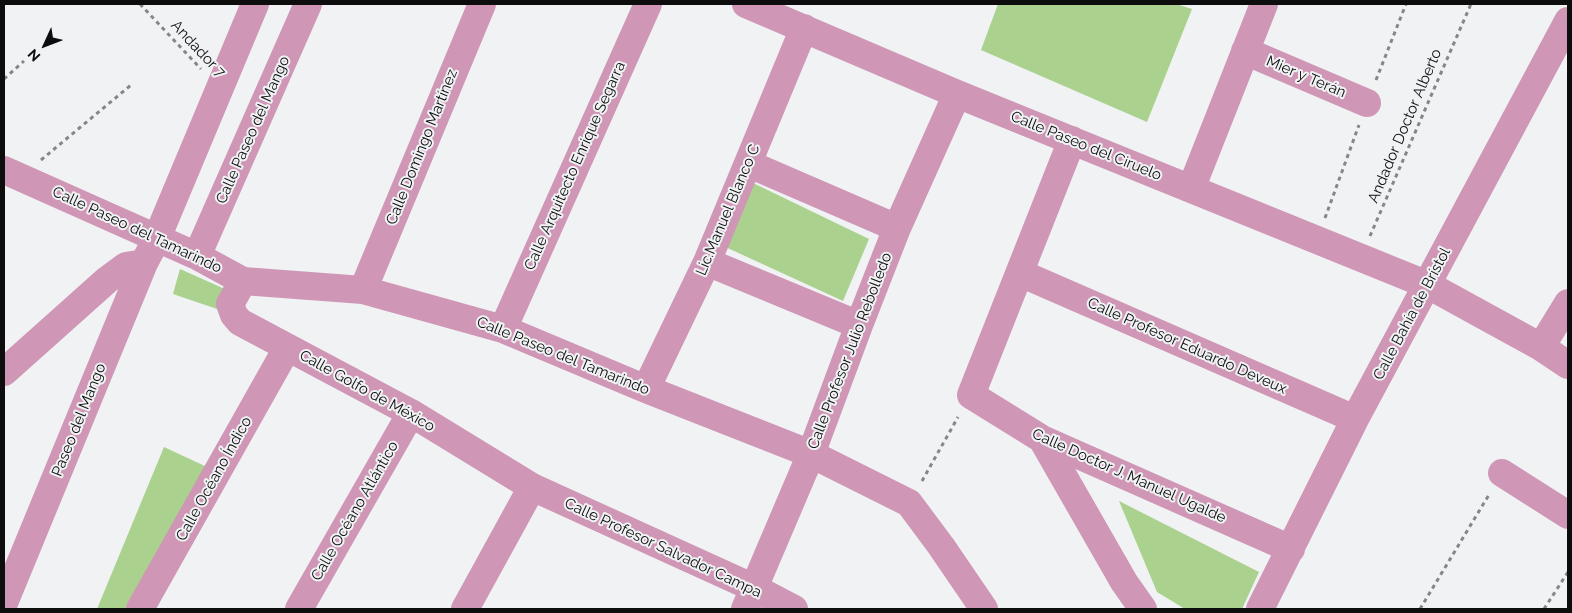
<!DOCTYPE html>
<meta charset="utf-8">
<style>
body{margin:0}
#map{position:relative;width:1572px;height:613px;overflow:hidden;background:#f0f2f4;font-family:Raleway,sans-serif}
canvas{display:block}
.frame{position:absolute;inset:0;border:5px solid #0d0d0e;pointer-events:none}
.north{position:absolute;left:20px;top:20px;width:50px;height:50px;-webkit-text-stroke:4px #f0f2f4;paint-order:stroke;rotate:227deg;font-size:14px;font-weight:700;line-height:20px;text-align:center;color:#0d0d0e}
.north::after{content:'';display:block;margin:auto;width:18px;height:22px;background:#0d0d0e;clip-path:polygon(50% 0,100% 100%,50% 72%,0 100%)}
</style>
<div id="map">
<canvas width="1572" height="613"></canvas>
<div class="frame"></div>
<div class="north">N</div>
</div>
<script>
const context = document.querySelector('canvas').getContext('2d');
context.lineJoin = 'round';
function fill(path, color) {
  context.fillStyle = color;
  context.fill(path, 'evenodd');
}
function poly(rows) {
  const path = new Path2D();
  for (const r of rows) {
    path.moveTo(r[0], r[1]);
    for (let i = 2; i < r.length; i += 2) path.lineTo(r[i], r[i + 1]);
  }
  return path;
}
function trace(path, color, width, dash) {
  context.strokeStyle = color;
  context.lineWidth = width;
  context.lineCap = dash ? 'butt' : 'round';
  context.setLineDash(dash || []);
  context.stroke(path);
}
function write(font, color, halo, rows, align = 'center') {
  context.font = font + ' Raleway,sans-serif';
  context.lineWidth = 4;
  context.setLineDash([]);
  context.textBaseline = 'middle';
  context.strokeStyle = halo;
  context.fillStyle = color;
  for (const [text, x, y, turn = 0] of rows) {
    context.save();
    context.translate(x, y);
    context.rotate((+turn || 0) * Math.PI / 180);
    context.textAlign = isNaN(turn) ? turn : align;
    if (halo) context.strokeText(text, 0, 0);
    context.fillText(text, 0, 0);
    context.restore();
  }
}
fill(poly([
 [998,4,1176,4,1192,9,1147,122,981,50],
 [753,183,869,239,843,301,721,245],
 [180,269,227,290,220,310,173,294],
 [164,447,224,475,149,609,97,609],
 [1119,501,1259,572,1242,609,1185,609,1157,592]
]), '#aad18d');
trace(poly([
 [140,4,201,69],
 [4,79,24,61],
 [1376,80,1406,4],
 [41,160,131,85],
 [1325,218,1359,125],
 [1370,236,1471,4],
 [922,481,958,417],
 [1420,609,1490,493],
 [1544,609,1568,572]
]), '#858687', 3, [4, 4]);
trace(poly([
 [746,4,957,94,1428,285,1541,347,1568,365],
 [1245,51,1367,103],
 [1072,140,971,395,1042,439,1291,549],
 [749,164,897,228],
 [4,170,197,256,243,281,363,290,503,329,646,389,811,454,909,503,941,546,984,609],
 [1191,189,1264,4],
 [197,256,308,4],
 [707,262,859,325],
 [1020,273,1355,419],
 [243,281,230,304,234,315,240,322,411,413,532,487,754,588,794,609],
 [363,290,482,4],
 [503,329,648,4],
 [1541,347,1568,303],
 [4,372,107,280,126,266,144,263],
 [646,389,707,262,804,28],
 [1042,439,1124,582,1143,609],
 [1502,473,1568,515],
 [4,603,144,263,157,238,255,4],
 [140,609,287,348],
 [299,609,411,413],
 [465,609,532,487],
 [745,609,811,454,859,325,897,228,957,94],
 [1260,609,1355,419,1568,21]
]), '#cf96b6', 28);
write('15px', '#0d0d0e', '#f0f2f4', [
 ["Andador 7",198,49,47],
 ["Mier y Terán",1306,77,23],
 ["Andador Doctor Alberto",1405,126,-67],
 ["Calle Paseo del Mango",253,130,-66],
 ["Calle Paseo del Ciruelo",1086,146,22],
 ["Calle Domingo Martínez",422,147,-68],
 ["Calle Arquitecto Enrique Segarra",575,166,-66],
 ["Lic.Manuel Blanco C",728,210,-67],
 ["Calle Paseo del Tamarindo",137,230,25],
 ["Calle Bahía de Brístol",1412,314,-62],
 ["Calle Profesor Eduardo Deveux",1187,346,24],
 ["Calle Profesor Julio Rebolledo",850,351,-69],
 ["Calle Paseo del Tamarindo",563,356,22],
 ["Calle Golfo de México",367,391,29],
 ["Paseo del Mango",79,420,-68],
 ["Calle Doctor J. Manuel Ugalde",1129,476,24],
 ["Calle Océano Índico",214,479,-61],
 ["Calle Océano Atlántico",355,511,-60],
 ["Calle Profesor Salvador Campa",663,548,25]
]);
</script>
